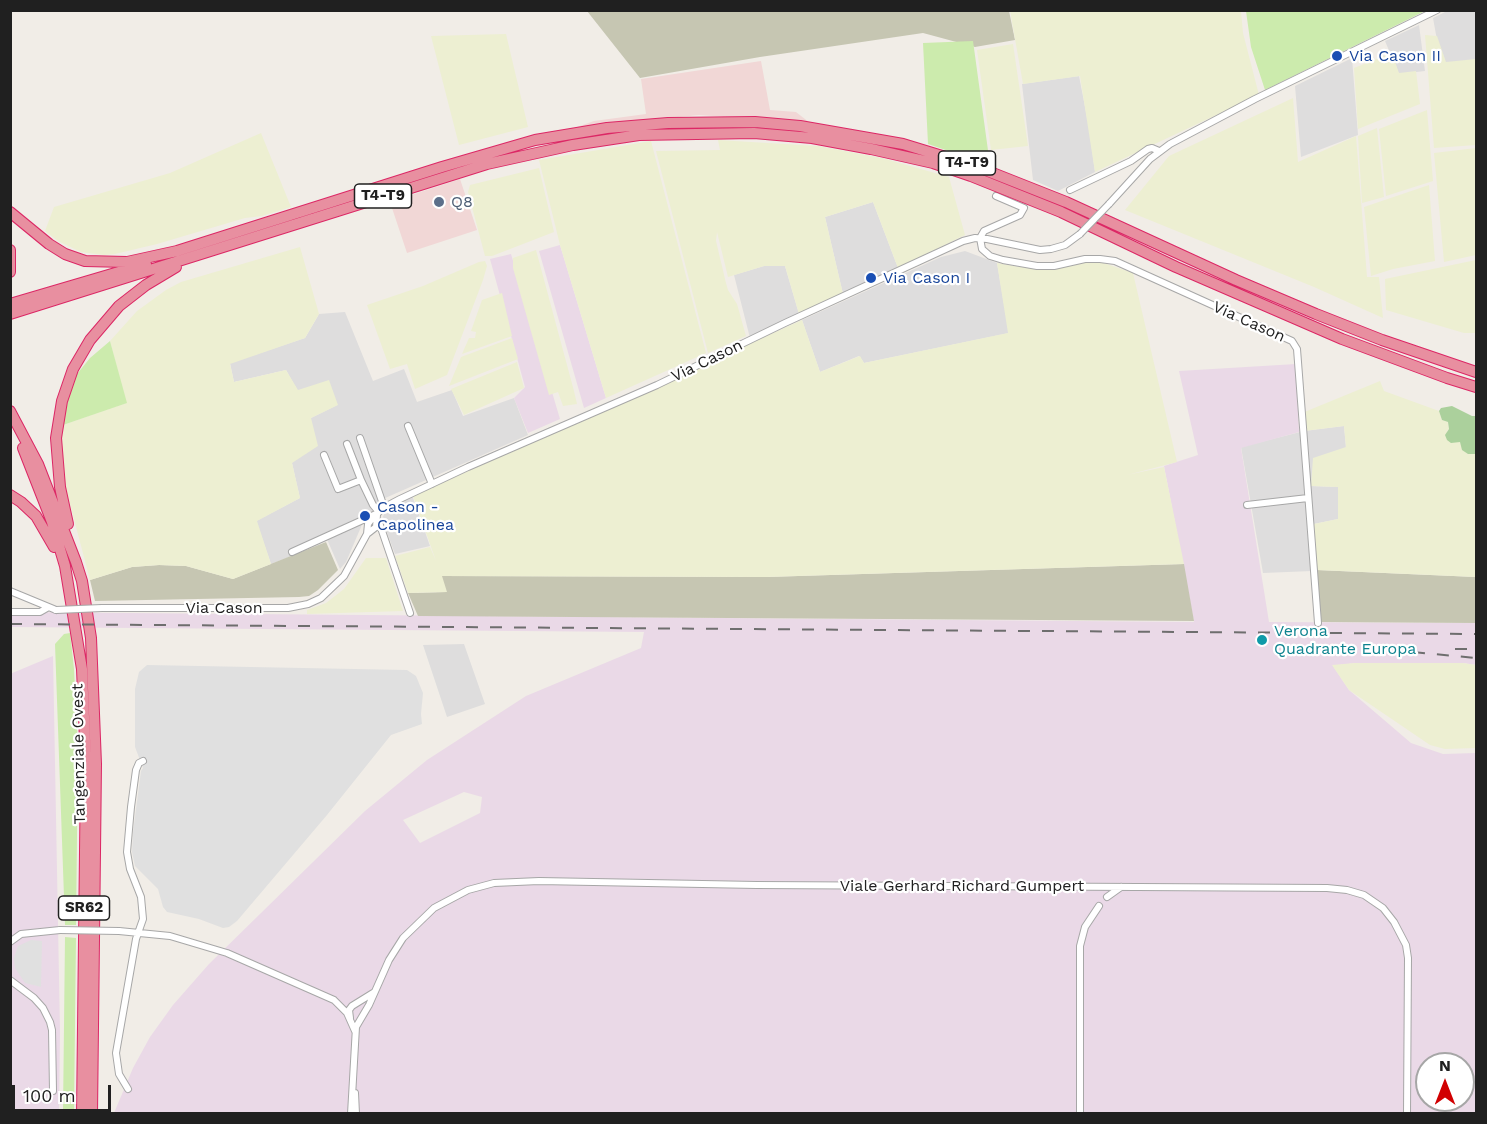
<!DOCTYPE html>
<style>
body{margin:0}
#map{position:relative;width:1487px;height:1124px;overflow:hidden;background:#f1ede7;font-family:"Work Sans",sans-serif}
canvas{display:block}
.frame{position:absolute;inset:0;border:12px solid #202020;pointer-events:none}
.north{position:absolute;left:1415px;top:1052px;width:60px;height:60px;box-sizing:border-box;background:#fff;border:2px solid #a6a6a6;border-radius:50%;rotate:0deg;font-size:16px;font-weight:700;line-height:24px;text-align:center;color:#202020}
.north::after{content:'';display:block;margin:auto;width:21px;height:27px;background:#d10001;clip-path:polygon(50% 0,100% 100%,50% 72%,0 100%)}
.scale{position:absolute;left:12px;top:1085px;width:99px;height:27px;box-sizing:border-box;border:3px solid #202020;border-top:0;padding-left:8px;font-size:18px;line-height:21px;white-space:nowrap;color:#202020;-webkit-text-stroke:4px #fff;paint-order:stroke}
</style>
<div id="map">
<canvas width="1487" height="1124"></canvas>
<div class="frame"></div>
<div class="north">N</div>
<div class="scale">100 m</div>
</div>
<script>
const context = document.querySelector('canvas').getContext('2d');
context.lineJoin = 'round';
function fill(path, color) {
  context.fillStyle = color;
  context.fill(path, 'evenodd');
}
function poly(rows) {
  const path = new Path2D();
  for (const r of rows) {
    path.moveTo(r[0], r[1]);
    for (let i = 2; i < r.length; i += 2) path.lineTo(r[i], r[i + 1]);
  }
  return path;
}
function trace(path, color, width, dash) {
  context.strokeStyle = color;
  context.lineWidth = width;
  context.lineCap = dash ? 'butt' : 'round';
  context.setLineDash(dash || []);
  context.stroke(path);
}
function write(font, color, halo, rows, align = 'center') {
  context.font = font + ' "Work Sans",sans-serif';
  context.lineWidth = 4.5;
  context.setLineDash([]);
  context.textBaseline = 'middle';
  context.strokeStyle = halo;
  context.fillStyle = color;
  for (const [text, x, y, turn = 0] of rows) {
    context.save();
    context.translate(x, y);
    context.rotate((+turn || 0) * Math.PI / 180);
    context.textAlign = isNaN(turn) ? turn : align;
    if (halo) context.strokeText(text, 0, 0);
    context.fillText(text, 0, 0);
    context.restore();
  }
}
fill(poly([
 [1447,11,1476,11,1476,60,1442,68,1433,18],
 [1419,25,1425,71,1399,74,1385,41],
 [1352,58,1358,135,1301,157,1295,86],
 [1079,76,1089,127,1095,172,1058,191,1033,180,1022,84],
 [873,202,898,268,843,294,825,217],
 [965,251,997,263,1009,333,864,363,859,356,820,372,802,320,941,257],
 [764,266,785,266,799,314,750,338,734,275],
 [345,312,373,381,404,369,417,402,452,390,463,416,514,398,528,435,383,499,364,520,346,562,340,569,326,537,290,552,292,556,271,564,256,521,300,498,292,463,311,418,337,405,297,390,286,370,234,382,230,363,305,338,319,314],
 [1344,426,1346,448,1311,486,1338,487,1338,519,1309,525,1312,571,1263,573,1241,447,1304,431],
 [412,495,430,546,395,554,382,519,386,510],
 [464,644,485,704,447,717,423,645]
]), '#dedddd');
fill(poly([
 [761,61,770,110,796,112,810,123,699,115,577,127,594,121,646,114,641,79],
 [460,179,477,230,407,253,390,202]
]), '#f1d7d6');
fill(poly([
 [560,245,606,398,584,408,539,251],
 [511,254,560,419,528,433,514,398,525,387,490,259],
 [1296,364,1299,432,1241,448,1269,622,1476,623,1476,665,1463,663,1355,663,1333,666,1349,690,1411,743,1443,754,1476,753,1476,1113,114,1113,133,1068,150,1037,173,1005,209,964,365,811,427,760,526,696,641,648,644,632,11,627,10,612,1194,622,1164,466,1198,455,1179,371],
 [464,792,482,797,480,813,420,843,403,820],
 [1427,1064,1463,1064,1463,1100,1427,1100],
 [53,656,60,1031,59,1113,11,1113,10,674]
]), '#ead9e7');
fill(poly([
 [587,11,1009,11,1015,40,975,47,923,33,760,57,640,78],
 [326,542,338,570,318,590,309,596,299,597,95,601,90,580,132,567,159,565,186,566,233,579],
 [1184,564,1194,621,418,616,408,593,446,592,441,576,766,577],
 [1317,570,1476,577,1476,623,1321,622]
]), '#c6c6b2');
fill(poly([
 [1010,11,1241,11,1243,33,1259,95,1095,172,1080,76,1023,84],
 [506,34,528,127,459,145,431,36],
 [1425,35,1437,36,1446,62,1476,59,1476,145,1434,148],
 [1013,44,1028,146,991,150,977,50],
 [1392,53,1399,73,1416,71,1420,104,1358,129,1354,68],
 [1293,98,1298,162,1356,136,1367,277,1379,277,1383,318,1314,287,1125,210,1169,156],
 [1427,110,1433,181,1386,196,1379,129],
 [1377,128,1384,197,1362,203,1358,136],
 [261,133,291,207,262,216,245,218,157,244,115,254,104,255,81,252,58,241,45,231,54,207,170,173],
 [718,140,818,146,882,158,949,177,965,235,898,268,873,202,825,217,843,294,799,314,785,266,764,266,728,277,717,232,716,241,726,283,728,290,737,304,746,336,708,353,656,151,720,150],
 [651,141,706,353,606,398,560,245,539,160],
 [1476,148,1476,255,1444,262,1434,153],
 [539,168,554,232,492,256,485,256,468,192,470,185],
 [1429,185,1435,261,1393,269,1371,276,1364,207],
 [300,247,319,314,305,338,230,364,234,382,286,370,298,390,329,380,338,405,311,418,318,446,292,463,300,498,257,521,271,564,233,579,186,566,159,565,132,567,90,580,64,481,61,450,63,425,126,403,110,341,137,311,166,290,181,282],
 [536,250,574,391,577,404,563,406,558,392,549,395,513,268,513,258],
 [1087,260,1098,261,1133,273,1177,462,1127,475,1164,467,1184,564,766,577,442,576,447,592,408,593,395,556,430,547,436,561,413,496,802,320,820,372,860,356,864,363,1008,333,997,263,1019,267,1059,268],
 [1476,260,1476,333,1464,333,1386,310,1385,279],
 [485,261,487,266,483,280,447,375,415,389,407,364,390,369,367,305,423,286,479,262],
 [502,293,512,336,462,354,469,338,475,338,476,332,471,331,482,300],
 [512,338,518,359,449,386,461,357],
 [517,362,524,388,464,415,451,389],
 [1380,381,1384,391,1439,411,1442,420,1448,422,1449,429,1447,432,1455,442,1460,442,1468,454,1476,454,1476,577,1317,570,1314,524,1338,519,1338,487,1311,486,1313,458,1346,447,1344,426,1304,431,1302,413],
 [366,558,386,558,403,611,307,614,307,610,326,603,344,589],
 [1355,663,1463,663,1476,665,1476,748,1445,749,1430,745,1349,690,1332,665]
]), '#edefd2');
fill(poly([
 [1246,11,1246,10,1425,11,1265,90,1251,47],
 [973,41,990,165,928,144,923,43],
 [110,341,127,403,63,425,70,391,77,374,90,358],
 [70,633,74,669,78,746,76,925,65,925,55,644,64,634],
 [65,937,76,938,74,1113,63,1113]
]), '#ccebad');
fill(poly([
 [1452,406,1472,416,1476,416,1476,454,1468,454,1462,450,1460,442,1451,443,1447,440,1445,435,1449,429,1448,422,1442,420,1439,411,1441,408]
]), '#abd09c');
fill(poly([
 [147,665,407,670,416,676,423,693,421,714,422,724,391,735,327,815,237,921,229,927,223,928,199,919,167,912,163,907,158,889,135,866,132,852,133,832,141,771,143,768,135,747,135,689,139,672],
 [31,940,42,941,41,987,25,983,15,968,14,958,18,946]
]), '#e0e0e0');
const street = poly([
 [1070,190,1131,161,1148,149,1152,148,1159,151],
 [996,196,1024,208,1020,215,984,231,980,238,982,249,990,256,1003,260,1037,266,1054,266,1085,259,1100,259,1115,261,1292,341,1297,349,1318,623],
 [1109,204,1150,159,1170,144,1255,99,1437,10],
 [408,426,432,484],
 [360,438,384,507],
 [347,444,361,480],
 [324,455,338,489,361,480,373,505,379,512],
 [1247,505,1308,498],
 [377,522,380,525,410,613],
 [367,534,368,524,371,520,383,508,400,499,468,467,657,385,785,323,963,241,975,238,987,239,1040,250,1051,249,1065,245,1080,234],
 [292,552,376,514],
 [10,591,56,610],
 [102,608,288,608,308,604,321,598,344,576,367,534,376,527,377,515],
 [10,612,40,612,47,608],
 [1107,897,1121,887],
 [119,931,170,936,227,953,334,1000,347,1013,355,1031],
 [10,942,21,934,60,930],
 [10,980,34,998,43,1008,50,1022,52,1030,53,1091],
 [350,1018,349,1010,352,1006,373,993],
 [128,1089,119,1074,116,1053,136,939,143,919,141,897,130,869,127,852,131,807,136,770,139,763,143,761],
 [355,1093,356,1114],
 [351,1114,356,1027,369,1005,389,960,403,938,434,908,468,890,494,883,539,881,757,885,1327,888,1347,890,1364,895,1383,908,1394,922,1406,945,1408,958,1407,1114],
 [1080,1114,1080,946,1085,927,1099,906]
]);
const highway = poly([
 [10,212,49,244,65,254,85,261,127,262,177,251,442,167,535,140,607,128,668,123,755,122,800,126,903,144,975,166,1066,202,1236,280,1316,314,1382,340,1476,372],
 [10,250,10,272],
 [10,304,146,264],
 [10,314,487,164,573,145,639,135,754,133,812,138,871,149,933,163,971,176,1061,212,1176,267,1342,339,1447,378,1476,387],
 [10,411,38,464,76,562,82,581,91,638,96,764,92,1114],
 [23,448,52,522,65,566,82,669,86,764,82,1114],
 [10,495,21,502,36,516,54,547],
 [68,524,60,487,56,438,62,401,73,369,90,340,119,306,146,285,176,267]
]);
trace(street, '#a7a7a7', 8);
trace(highway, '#dc2765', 12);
trace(street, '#fff', 6);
trace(highway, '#e88fa0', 10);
trace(poly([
 [10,624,1476,634],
 [1455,649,1476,649],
 [1413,652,1476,658]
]), '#6e6e6e', 2, [12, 12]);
const streetBridge = poly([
 [1080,234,1109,204],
 [56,610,102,608],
 [60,930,119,931]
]);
trace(streetBridge, '#a7a7a7', 8, []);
trace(streetBridge, '#fff', 6);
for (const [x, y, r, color] of [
 [1337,56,6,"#1a4fb4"],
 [439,202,6,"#5c6f8a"],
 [871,278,6,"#1a4fb4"],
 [365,516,6,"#1a4fb4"],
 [1262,640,6,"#0f9aa8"]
]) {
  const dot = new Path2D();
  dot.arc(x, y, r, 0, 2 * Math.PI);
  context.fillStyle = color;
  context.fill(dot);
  trace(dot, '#fff', 2);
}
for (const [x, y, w] of [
 [967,163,57],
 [383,196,57],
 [84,908,51]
]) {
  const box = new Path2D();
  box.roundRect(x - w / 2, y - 12, w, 24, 4.5);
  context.fillStyle = '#fff';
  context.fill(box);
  trace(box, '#202020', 1.5);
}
write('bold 15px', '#202020', null, [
 ["T4-T9",967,163],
 ["T4-T9",383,196],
 ["SR62",84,908]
]);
write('16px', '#164399', '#fff', [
 ["Via Cason II",1349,56],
 ["Via Cason I",883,278],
 ["Cason -",377,507],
 ["Capolinea",377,525]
], 'left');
write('16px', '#4e5e75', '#fff', [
 ["Q8",451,202]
], 'left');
write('16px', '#202020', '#fff', [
 ["Via Cason",1249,322,24],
 ["Via Cason",707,361,-26],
 ["Via Cason",224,608],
 ["Tangenziale Ovest",79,754,-91],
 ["Viale Gerhard Richard Gumpert",962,886]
]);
write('16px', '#0d838f', '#fff', [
 ["Verona",1274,631],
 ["Quadrante Europa",1274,649]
], 'left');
</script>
